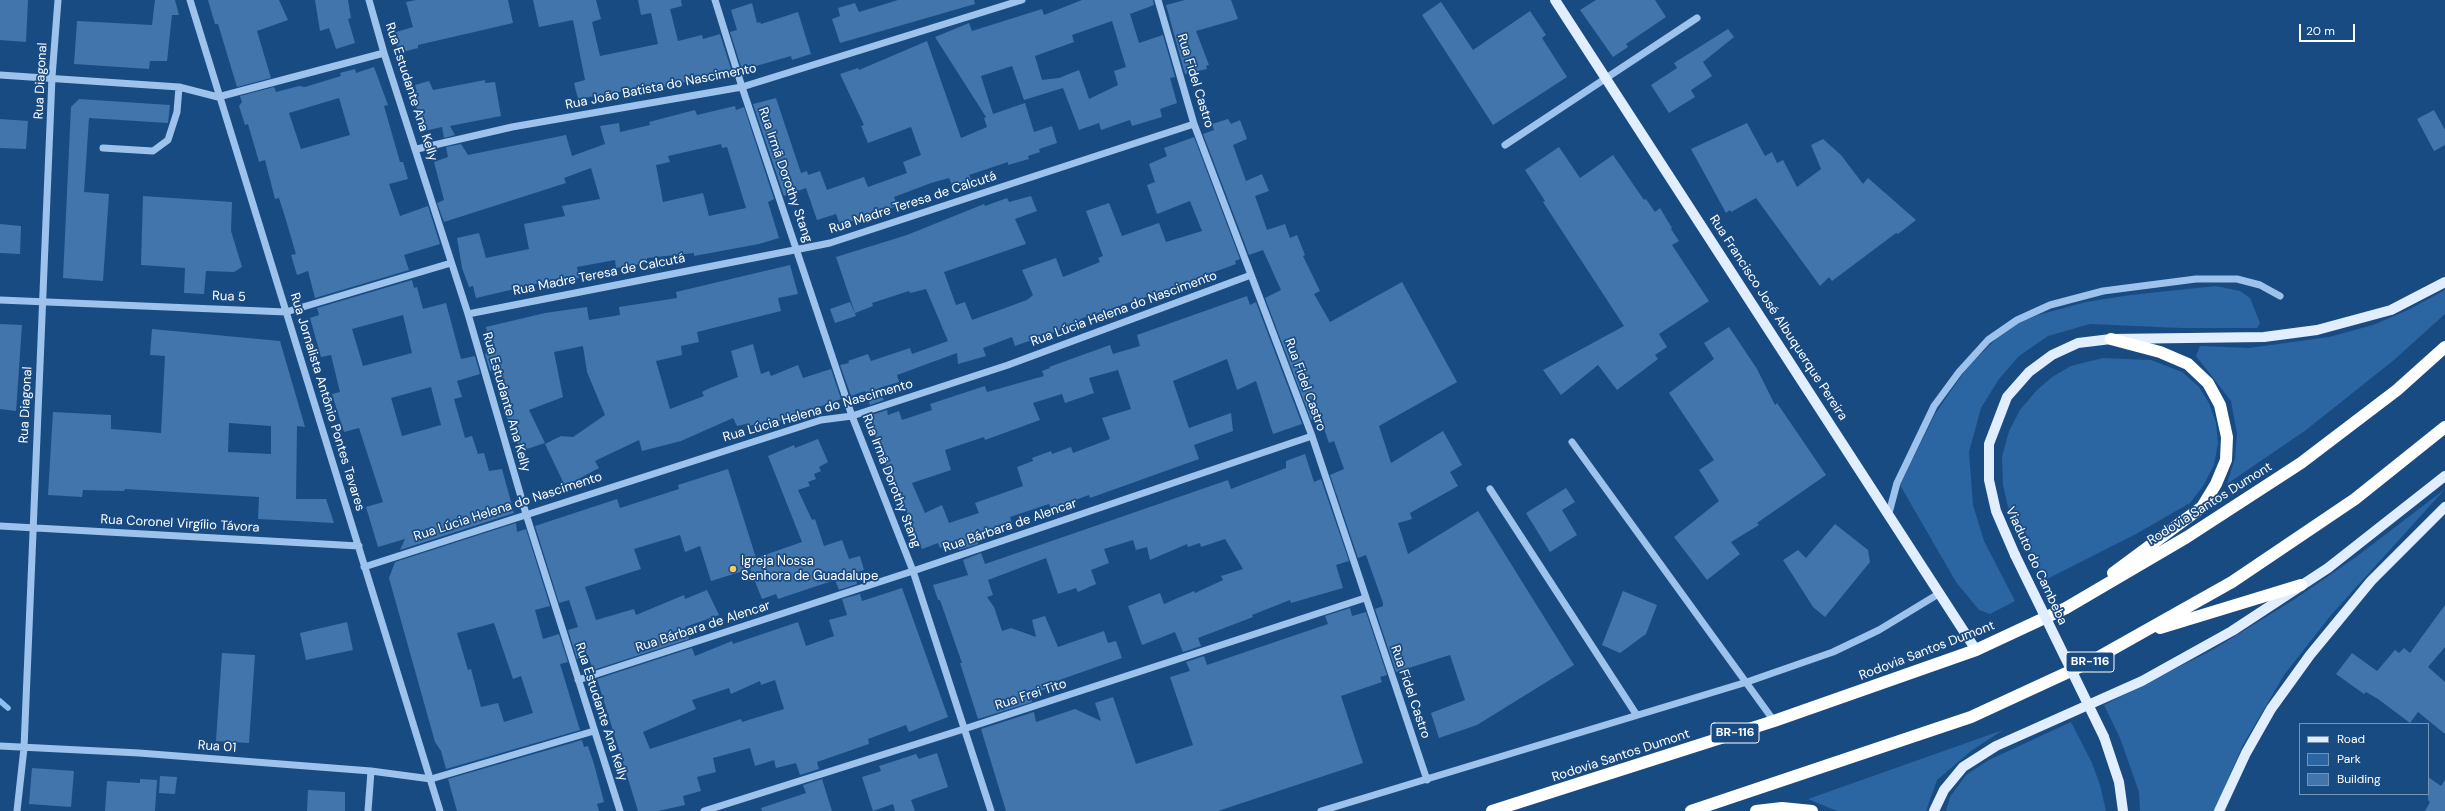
<!DOCTYPE html>
<meta charset="utf-8">
<style>
body{margin:0}
#map{position:relative;width:2445px;height:811px;overflow:hidden;background:#194b83;font-family:"DM Sans",sans-serif}
canvas{display:block}
.legend{position:absolute;left:2299px;top:723px;width:130px;height:72px;box-sizing:border-box;background:#194b83;border:1px solid #7593b5;margin:0;padding:5px 7px;list-style:none;font-size:12px;color:#fff}
.legend li{display:flex;align-items:center;gap:8px;height:20px}
.legend b{width:20px;border:1px solid #7593b5}
.scale{position:absolute;left:2299px;top:24px;width:56px;height:18px;box-sizing:border-box;border:2px solid #fff;border-top:0;padding-left:5px;font-size:12px;line-height:14px;white-space:nowrap;color:#fff;-webkit-text-stroke:3px #194b83;paint-order:stroke}
</style>
<div id="map">
<canvas width="2445" height="811"></canvas>
<ul class="legend">
<li><b style="height:5px;background:#e1eeff"></b>Road</li>
<li><b style="height:11px;background:#2b65a2"></b>Park</li>
<li><b style="height:11px;background:#4175ac"></b>Building</li>
</ul>
<div class="scale">20 m</div>
</div>
<script>
const context = document.querySelector('canvas').getContext('2d');
context.lineJoin = 'round';
function fill(path, color) {
  context.fillStyle = color;
  context.fill(path, 'evenodd');
}
function poly(rows) {
  const path = new Path2D();
  for (const r of rows) {
    path.moveTo(r[0], r[1]);
    for (let i = 2; i < r.length; i += 2) path.lineTo(r[i], r[i + 1]);
  }
  return path;
}
function trace(path, color, width, dash) {
  context.strokeStyle = color;
  context.lineWidth = width;
  context.lineCap = dash ? 'butt' : 'round';
  context.setLineDash(dash || []);
  context.stroke(path);
}
function write(font, color, halo, rows, align = 'center') {
  context.font = font + ' "DM Sans",sans-serif';
  context.lineWidth = 3.5;
  context.setLineDash([]);
  context.textBaseline = 'middle';
  context.strokeStyle = halo;
  context.fillStyle = color;
  for (const [text, x, y, turn = 0] of rows) {
    context.save();
    context.translate(x, y);
    context.rotate((+turn || 0) * Math.PI / 180);
    context.textAlign = isNaN(turn) ? turn : align;
    if (halo) context.strokeText(text, 0, 0);
    context.fillText(text, 0, 0);
    context.restore();
  }
}
fill(poly([
 [2216,286,2240,291,2250,298,2260,323,2257,328,2181,328,2090,324,2048,336,2019,356,1999,379,1981,408,1969,452,1973,505,1984,541,2015,601,1990,614,1979,610,1956,582,1900,485,1935,414,1966,369,1996,339,2021,321,2038,315,2086,302,2130,295],
 [2445,290,2445,314,2394,360,2306,430,2227,484,2235,458,2237,434,2231,401,2196,356,2200,346,2249,348,2329,337,2373,325,2408,310],
 [2103,358,2151,360,2182,372,2199,387,2209,403,2216,423,2218,443,2214,465,2203,486,2190,503,2136,534,2045,580,2008,507,2003,485,2002,457,2009,431,2020,410,2036,391,2052,377,2071,366],
 [2445,489,2331,615,2284,675,2243,745,2214,811,2140,811,2139,792,2120,738,2104,705,2214,649,2295,599,2356,557],
 [2071,722,2092,763,2100,785,2106,811,1946,811,1950,797,1966,775,1989,760],
 [2003,730,1971,751,1937,780,1926,811,1837,811,1808,799]
]), '#2b65a2');
trace(poly([
 [0,701,8,708]
]), '#8fbfee', 5.5);
fill(poly([
 [0,0,28,0,26,42,0,40],
 [155,0,175,0,179,15,172,15,167,61,150,61,149,69,74,64,77,21,152,25],
 [208,0,279,0,288,20,257,31,271,78,237,87,218,24,215,24],
 [315,0,348,0,351,18,348,19,355,43,336,49,329,28,320,31],
 [416,0,508,0,513,23,418,45,418,48,399,53,393,33,413,27,406,2],
 [533,0,596,0,601,19,592,22,600,56,658,44,651,13,641,15,638,0,681,0,682,6,670,9,678,41,702,35,703,39,720,34,732,72,648,90,647,87,578,99,574,83,585,80,573,20,539,27],
 [898,0,974,0,975,4,840,43,832,19,840,16,838,8,855,3,859,12],
 [1082,0,1153,0,1154,5,1130,14,1139,43,1163,35,1175,77,1170,78,1177,103,1160,109,1162,117,1132,126,1130,120,1101,130,1099,123,1079,130,1063,88,1024,100,1012,66,981,76,993,114,1025,103,1034,132,1052,126,1057,143,1039,149,1040,152,1028,156,1029,159,1008,165,1008,162,969,175,971,179,953,187,949,178,931,183,894,197,897,206,840,225,836,214,817,220,806,188,784,196,753,104,776,98,801,173,807,171,808,175,820,171,827,190,864,177,868,187,907,173,903,162,921,155,911,127,868,143,861,126,864,125,840,74,858,68,859,70,927,41,961,138,987,127,984,118,986,117,935,37,969,23,972,31,1042,9,1044,15],
 [1112,21,1126,67,1114,71,1118,85,1089,99,1079,70,1059,78,1042,80,1035,56,1074,42,1072,35],
 [1185,0,1231,0,1238,19,1196,31,1209,65,1206,66,1207,69,1185,74,1166,5],
 [1596,0,1655,0,1666,17,1626,44,1628,47,1613,57,1580,10],
 [1441,2,1473,50,1530,11,1546,35,1542,38,1567,77,1493,125,1422,15],
 [752,3,757,23,760,22,761,24,798,12,811,54,792,60,791,56,742,70,730,32,737,30,731,10],
 [1728,29,1734,37,1703,62,1712,76,1691,90,1695,97,1669,113,1651,85,1677,68,1674,63],
 [374,67,388,105,384,106,400,162,403,162,408,179,389,184,400,216,428,206,440,244,404,255,409,270,315,298,308,271,297,275,291,255,296,254,285,217,279,198,275,199,265,160,259,162,248,124,245,125,239,106,242,102,240,96,274,87,276,92,299,86,305,87,341,76,340,73,355,69,356,73],
 [339,98,350,135,301,149,289,113],
 [485,80,485,83,495,82,501,116,450,126,455,135,444,138,442,127,424,131,414,100,413,92,417,91,415,85,429,81,433,90],
 [79,99,170,105,168,123,89,118,84,192,109,194,103,281,63,278,71,107],
 [735,106,736,110,744,107,774,199,768,202,779,238,759,244,694,256,694,253,647,258,647,263,616,268,615,260,577,267,579,278,557,282,557,279,476,298,473,286,469,287,462,268,457,238,479,233,486,258,529,249,524,224,565,216,562,206,600,199,591,168,564,178,566,183,444,222,437,203,444,200,434,162,448,157,446,147,461,144,468,155,566,135,572,156,605,144,600,126,619,123,620,132,650,125,649,122,695,110,697,115],
 [721,144,722,148,727,147,746,208,709,216,703,193,663,202,656,165,670,162,668,156],
 [2434,110,2445,130,2445,145,2434,151,2417,119],
 [0,119,28,121,26,149,0,148],
 [1228,119,1231,124,1240,120,1247,139,1233,145,1246,181,1262,174,1269,191,1255,196,1267,230,1285,224,1290,238,1297,235,1305,255,1303,256,1320,291,1314,294,1330,322,1402,282,1457,382,1379,426,1391,463,1443,431,1462,465,1450,472,1458,486,1410,513,1412,519,1398,523,1408,554,1478,511,1574,665,1477,725,1439,738,1431,713,1465,700,1450,655,1396,672,1375,609,1383,606,1383,603,1366,555,1358,558,1330,475,1344,469,1334,441,1329,443,1320,417,1311,420,1265,298,1281,290,1263,250,1249,255,1203,134,1214,130,1212,124],
 [1747,123,1765,156,1772,152,1777,163,1783,160,1797,187,1821,169,1811,145,1823,139,1841,155,1863,184,1868,178,1916,220,1898,234,1896,233,1832,281,1829,277,1820,286,1756,198,1731,212,1730,210,1726,213,1691,149],
 [1194,137,1240,259,1235,261,1236,264,1206,275,1206,277,1080,319,1082,322,1015,346,1012,337,983,348,986,356,958,364,957,353,897,375,899,382,879,388,884,400,870,405,865,391,851,396,840,365,849,363,848,361,868,354,871,361,910,348,912,354,948,341,926,289,910,293,909,291,872,303,873,306,855,313,836,257,907,235,984,204,985,206,1007,198,1009,202,1031,196,1037,211,1015,219,1026,244,944,272,956,305,965,302,972,320,1027,300,1033,295,1022,270,1056,258,1063,277,1100,262,1098,258,1103,256,1086,211,1109,203,1122,236,1159,223,1166,242,1202,231,1190,201,1157,214,1147,185,1155,182,1149,164,1167,156,1164,148],
 [1559,147,1580,178,1613,155,1644,200,1646,199,1655,212,1660,208,1672,228,1671,229,1679,241,1672,245,1709,301,1659,334,1667,347,1655,355,1658,359,1617,390,1598,365,1561,395,1543,370,1624,326,1543,202,1545,201,1525,170],
 [143,196,232,202,231,231,242,267,234,272,206,271,204,294,184,293,185,268,141,265],
 [0,224,21,226,20,254,0,253],
 [790,265,798,294,778,298,781,311,697,332,699,342,681,346,682,355,656,361,670,409,704,396,702,392,710,388,738,377,731,351,753,344,761,374,769,371,771,376,798,365,803,378,831,369,841,399,777,422,776,418,747,427,746,424,737,426,733,418,681,441,642,451,639,440,595,461,599,468,565,486,545,444,561,436,573,437,605,415,587,372,583,346,554,352,563,397,529,410,545,443,521,451,511,429,513,428,506,416,495,369,490,371,485,354,491,352,486,327,545,313,587,307,589,320,620,315,619,307,677,298,676,292],
 [412,280,414,288,417,287,423,309,446,303,461,359,475,356,480,374,457,381,462,397,454,399,465,438,472,436,478,454,484,453,489,471,502,469,514,513,400,550,405,539,378,547,366,507,383,502,359,428,344,432,332,394,340,392,331,355,321,357,310,318,319,315,317,308],
 [403,315,412,353,363,366,352,329],
 [431,387,441,425,402,436,391,398],
 [1247,296,1250,305,1256,302,1302,424,1273,434,1256,381,1237,390,1227,359,1173,381,1189,428,1231,413,1233,431,1194,445,1199,459,1090,498,1089,495,1051,509,1049,504,1010,517,1012,523,975,534,978,544,959,550,956,541,940,548,938,543,922,549,897,488,894,489,868,416,887,410,888,415,899,411,902,420,932,410,930,404,985,386,987,392,1044,376,1042,371,1050,368,1049,367,1110,345,1113,354,1140,346,1137,335],
 [1118,370,1131,409,1102,418,1110,439,1073,453,1071,447,1052,454,1051,451,1032,458,1033,461,1017,467,1023,486,975,503,979,513,949,523,942,505,925,513,912,483,951,470,945,450,984,437,985,440,1040,420,1033,403,1062,394,1065,403,1094,393,1089,378],
 [850,302,856,316,835,323,830,309],
 [0,324,22,325,16,411,0,409],
 [1729,327,1757,369,1775,405,1777,403,1826,475,1757,523,1759,525,1731,542,1740,554,1707,580,1674,537,1719,501,1699,470,1714,460,1669,393,1714,359,1704,343],
 [152,329,280,341,305,427,297,426,296,499,326,499,334,523,258,519,259,497,125,489,124,491,83,490,82,497,48,495,53,412,111,415,111,429,161,433,165,356,150,355],
 [229,423,271,426,271,454,228,452],
 [818,439,828,462,819,467,821,471,814,474,816,479,808,482,810,486,798,490,812,520,815,519,824,546,842,540,849,559,860,556,864,570,854,573,857,584,839,590,835,580,778,599,776,594,762,599,750,569,711,581,700,546,685,552,680,535,634,549,641,569,585,587,596,620,634,609,636,615,684,595,685,599,707,590,719,615,685,627,689,639,593,670,588,655,577,659,568,630,578,627,569,600,559,603,535,526,617,499,620,508,679,489,678,485,728,469,756,558,802,542,768,456,794,445,795,448],
 [1305,454,1314,482,1321,479,1349,561,1336,565,1343,588,1291,603,1290,600,1252,615,1253,617,1198,638,1201,646,1183,652,1175,632,1142,645,1128,606,1160,593,1164,604,1194,591,1195,593,1223,580,1221,576,1243,569,1225,539,1201,547,1200,543,1188,547,1187,544,1150,560,1147,547,1136,550,1133,540,1104,549,1109,563,1091,570,1096,584,1078,592,1076,588,1058,594,1046,558,988,580,993,595,987,597,994,607,1002,631,1011,628,1036,637,1032,620,1045,616,1058,647,1104,631,1108,643,1116,641,1122,658,1048,684,1049,688,1030,694,1032,702,978,719,960,663,962,663,940,600,938,600,933,585,968,575,963,560,981,553,985,564,1228,480,1231,489,1286,468,1286,461],
 [1566,488,1575,502,1562,510,1577,535,1550,552,1526,513],
 [516,523,517,532,526,529,550,606,535,610,543,639,559,634,568,662,560,664,580,730,446,769,441,751,435,742,389,578,395,562],
 [494,623,513,679,521,676,533,713,504,722,498,703,481,707,471,669,468,670,457,633],
 [1835,524,1868,550,1870,562,1825,617,1813,607,1783,560,1798,550,1806,558],
 [902,588,948,717,909,732,906,725,868,739,869,744,817,762,819,769,800,775,796,763,776,768,774,760,755,766,750,748,713,758,716,772,697,777,701,791,683,796,685,805,658,811,638,811,597,679,692,648,695,656,732,641,733,644,798,622,806,646,834,636,829,620,847,615,842,599,860,594,862,601],
 [775,680,784,709,742,722,741,719,650,749,643,732,696,709,692,700,729,688,731,694,760,681,761,685],
 [1623,591,1657,605,1646,634,1620,653,1602,645],
 [2445,605,2445,647,2428,667,2445,682,2445,734,2418,712,2410,723,2378,699,2366,692,2364,694,2336,674,2352,653,2377,671,2395,650,2399,653,2404,648,2410,653],
 [1350,608,1352,616,1366,612,1387,675,1380,677,1382,682,1341,696,1363,763,1218,811,1006,811,981,729,1034,712,1036,722,1075,709,1101,721,1095,703,1113,697,1136,764,1193,745,1170,677,1190,671,1186,662,1204,656,1207,665,1328,624,1325,616],
 [347,622,353,650,306,660,300,633],
 [222,653,255,655,249,743,216,741],
 [582,740,584,747,588,746,594,764,604,802,597,804,599,811,457,811,448,779],
 [937,753,948,787,911,800,915,811,895,811,893,804,873,811,862,777,881,771,879,766,916,754,919,759],
 [32,768,74,771,71,807,29,804],
 [160,776,177,777,175,794,159,793],
 [2428,777,2441,786,2445,780,2445,811,2425,811,2430,802,2428,800],
 [140,779,157,780,155,811,105,811,107,781,140,783],
 [822,779,832,811,762,811,761,808,806,793,803,785],
 [308,790,345,792,345,811,307,811]
]), '#4175ac');
trace(poly([
 [190,0,440,811],
 [369,0,384,53,468,314,526,514,620,811],
 [715,0,742,87,852,416,913,571,991,811],
 [1158,0,1194,124,1312,436,1427,780],
 [0,75,179,87,218,97,384,53],
 [1505,145,1697,18],
 [103,148,153,151,168,140,177,112,179,87],
 [417,149,512,127,742,87,1022,0],
 [0,300,286,312,451,263],
 [468,314,830,243,1194,124],
 [1572,442,1774,721],
 [1490,489,1636,714],
 [1889,513,1897,483,1934,406,1959,372,1988,340,2017,320,2050,305,2103,291,2196,279,2237,279,2260,285,2280,296],
 [0,526,359,546],
 [364,567,821,420,852,416,1008,365,1251,275],
 [578,680,913,571,1312,436],
 [0,746,139,753,371,771,431,779,594,731],
 [17,811,24,748,52,77,58,0],
 [368,811,371,771],
 [704,811,964,729,1365,598],
 [1321,811,1747,682,1833,652,1879,630,1940,593]
]), '#9dc3ec', 7);
trace(poly([
 [1555,0,1976,650],
 [2015,555,1996,511,1989,480,1989,444,2007,397,2029,372,2052,355,2078,343,2111,339,2264,337,2317,330,2391,310,2445,282],
 [2104,737,2119,782,2123,811],
 [1934,811,1944,790,1963,767,1996,746,2142,681,2232,631,2328,568,2445,476],
 [2219,811,2246,753,2271,709,2310,655,2371,581,2445,507]
]), '#e1eeff', 10);
trace(poly([
 [2111,339,2160,352,2188,364,2208,383,2220,405,2227,437,2226,460,2216,484,2202,507,2113,573],
 [2160,628,2301,585],
 [1492,811,1774,721,1976,650,2066,608,2187,537,2301,463,2397,390,2445,347],
 [1691,811,1971,717,2088,663,2232,582,2355,499,2445,427],
 [1756,811,1782,808,1812,811]
]), '#fff', 12);
trace(poly([
 [2015,555,2104,737]
]), '#e1eeff', 10);
for (const [x, y, r, color] of [
 [733,569,4,"#ffc857"]
]) {
  const dot = new Path2D();
  dot.arc(x, y, r, 0, 2 * Math.PI);
  context.fillStyle = color;
  context.fill(dot);
  trace(dot, '#194b83', 1.5);
}
for (const [x, y, w] of [
 [2090,662,48],
 [1735,733,48]
]) {
  const box = new Path2D();
  box.roundRect(x - w / 2, y - 10, w, 20, 3);
  context.fillStyle = '#194b83';
  context.fill(box);
  trace(box, '#fff', 1);
}
write('bold 12px', '#fff', null, [
 ["BR-116",2090,662],
 ["BR-116",1735,733]
]);
write('13px', '#fff', '#194b83', [
 ["Rua Diagonal",41,81,-87],
 ["Rua Fidel Castro",1195,81,73],
 ["Rua João Batista do Nascimento",661,87,-11],
 ["Rua Estudante Ana Kelly",411,92,72],
 ["Rua Irmã Dorothy Stang",785,175,71],
 ["Rua Madre Teresa de Calcutá",913,203,-18],
 ["Rua Madre Teresa de Calcutá",599,275,-11],
 ["Rua 5",229,297,2],
 ["Rua Lúcia Helena do Nascimento",1124,309,-20],
 ["Rua Francisco José Albuquerque Pereira",1778,318,57],
 ["Rua Fidel Castro",1305,385,70],
 ["Rua Jornalista Antônio Pontes Tavares",327,402,73],
 ["Rua Estudante Ana Kelly",506,402,74],
 ["Rua Diagonal",26,405,-87],
 ["Rua Lúcia Helena do Nascimento",818,411,-16],
 ["Rua Irmã Dorothy Stang",891,481,69],
 ["Rodovia Santos Dumont",2210,504,-32],
 ["Rua Lúcia Helena do Nascimento",508,507,-18],
 ["Rua Coronel Virgílio Távora",180,524,3],
 ["Rua Bárbara de Alencar",1010,526,-19],
 ["Viaduto do Cambeba",2036,566,65],
 ["Rua Bárbara de Alencar",703,627,-18],
 ["Rodovia Santos Dumont",1927,651,-21],
 ["Rua Fidel Castro",1410,692,71],
 ["Rua Frei Tito",1031,695,-18],
 ["Rua Estudante Ana Kelly",601,712,72],
 ["Rua 01",217,747,4],
 ["Rodovia Santos Dumont",1621,756,-18]
]);
write('13px', '#fff', '#194b83', [
 ["Igreja Nossa",741,562],
 ["Senhora de Guadalupe",741,577]
], 'left');
</script>
